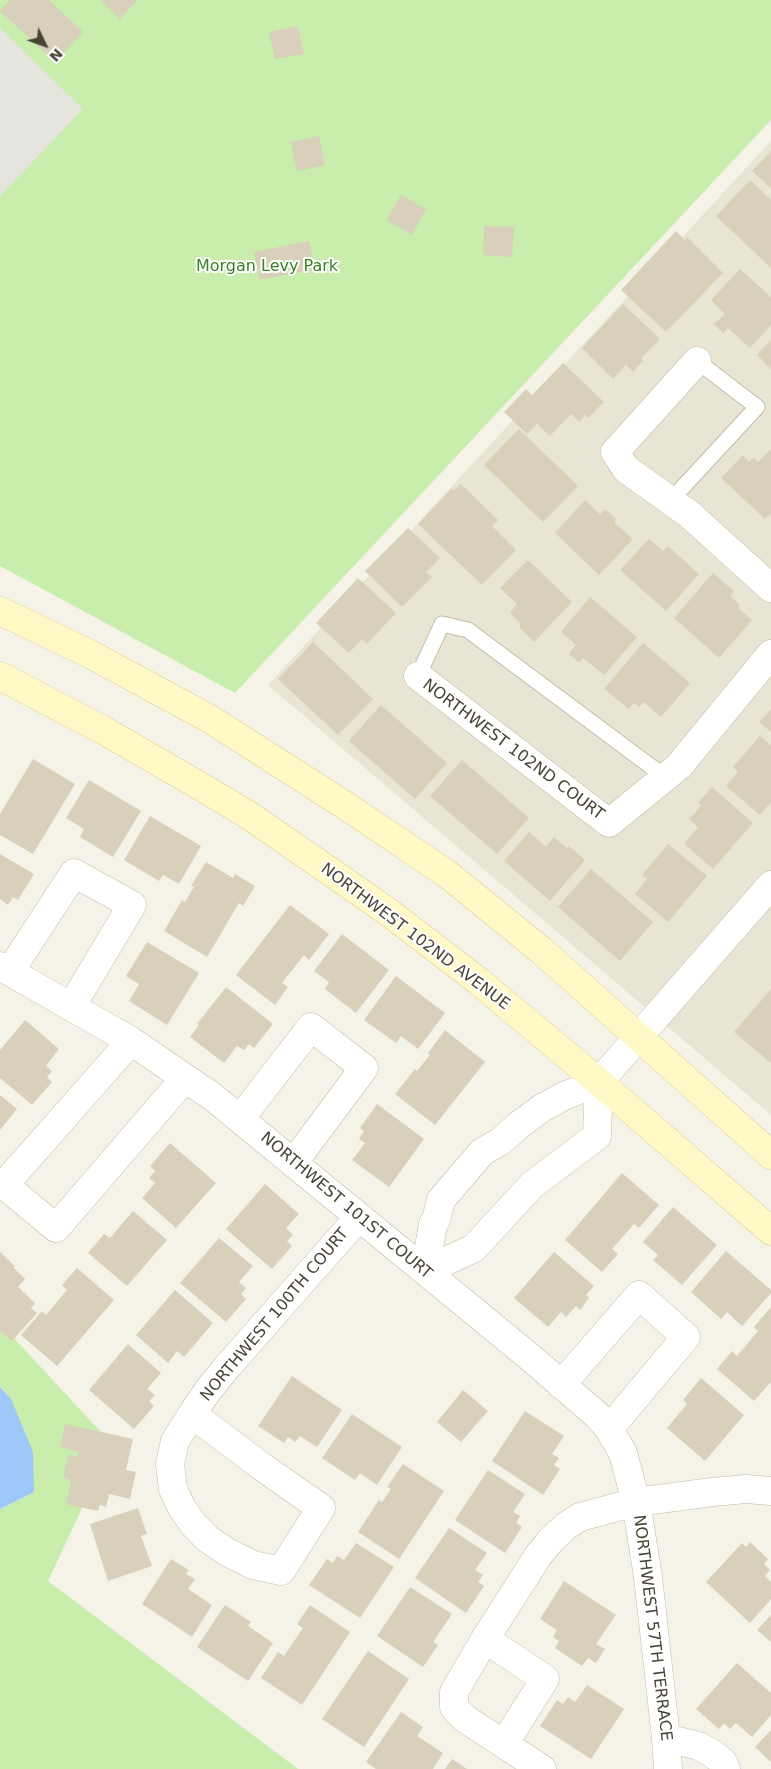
<!DOCTYPE html>
<style>
body{margin:0}
#map{position:relative;width:771px;height:1769px;overflow:hidden;background:#f5f2e7;font-family:"DejaVu Sans",sans-serif}
canvas{display:block}
.north{position:absolute;left:20px;top:20px;width:50px;height:50px;-webkit-text-stroke:4px #fff;paint-order:stroke;rotate:132deg;font-size:14px;font-weight:700;line-height:20px;text-align:center;color:#494335}
.north::after{content:'';display:block;margin:auto;width:18px;height:22px;background:#494335;clip-path:polygon(50% 0,100% 100%,50% 72%,0 100%)}
</style>
<div id="map">
<canvas width="771" height="1769"></canvas>
<div class="north">N</div>
</div>
<script>
const context = document.querySelector('canvas').getContext('2d');
context.lineJoin = 'round';
function fill(path, color) {
  context.fillStyle = color;
  context.fill(path, 'evenodd');
}
function poly(rows) {
  const path = new Path2D();
  for (const r of rows) {
    path.moveTo(r[0], r[1]);
    for (let i = 2; i < r.length; i += 2) path.lineTo(r[i], r[i + 1]);
  }
  return path;
}
function trace(path, color, width, dash) {
  context.strokeStyle = color;
  context.lineWidth = width;
  context.lineCap = dash ? 'butt' : 'round';
  context.setLineDash(dash || []);
  context.stroke(path);
}
function write(font, color, halo, rows, align = 'center') {
  context.font = font + ' "DejaVu Sans",sans-serif';
  context.lineWidth = 4;
  context.setLineDash([]);
  context.textBaseline = 'middle';
  context.strokeStyle = halo;
  context.fillStyle = color;
  for (const [text, x, y, turn = 0] of rows) {
    context.save();
    context.translate(x, y);
    context.rotate((+turn || 0) * Math.PI / 180);
    context.textAlign = isNaN(turn) ? turn : align;
    if (halo) context.strokeText(text, 0, 0);
    context.fillText(text, 0, 0);
    context.restore();
  }
}
fill(poly([
 [771,141,771,1115,268,685]
]), '#e9e5d4');
fill(poly([
 [0,0,771,0,771,120,235,693,0,566],
 [0,1323,112,1444,48,1581,298,1769,0,1769,0,1509,34,1492,11,1399,0,1387]
]), '#c8edac');
fill(poly([
 [0,28,83,109,0,196]
]), '#e6e4df');
fill(poly([
 [0,1387,11,1399,33,1452,34,1492,0,1509]
]), '#9ec8f7');
fill(poly([
 [10,0,49,0,83,32,55,62,0,11],
 [100,0,137,0,120,19],
 [298,26,304,54,275,59,269,32],
 [319,136,325,165,297,171,291,142],
 [771,151,771,188,752,171],
 [750,180,771,200,771,268,716,216],
 [401,195,426,209,412,235,386,220],
 [484,226,514,227,512,257,483,255],
 [676,231,685,240,687,237,723,273,666,332,621,290],
 [309,241,315,269,260,280,254,252],
 [740,269,771,297,771,325,750,348,728,328,723,333,714,324,725,314,711,300],
 [623,304,660,339,641,358,643,361,633,372,626,365,613,379,582,348],
 [771,340,771,369,757,355],
 [563,363,604,402,588,418,585,415,579,422,571,414,550,436,537,424,527,434,504,412,526,389,532,395],
 [519,429,578,486,543,522,484,465],
 [771,449,771,514,765,519,721,478,743,455,749,462,754,457,758,462],
 [461,484,498,520,492,526,516,550,482,585,418,524,452,488,454,490],
 [585,500,600,514,605,509,616,519,614,522,633,539,599,575,555,533],
 [408,528,440,558,426,572,432,577,402,607,365,571],
 [649,539,663,551,668,546,699,574,666,611,620,570],
 [528,560,572,602,534,642,519,627,521,624,510,613,517,604,500,588],
 [713,573,734,591,730,596,740,605,738,608,752,620,719,658,674,618],
 [358,578,396,613,367,644,362,639,349,653,316,623],
 [590,597,637,637,604,675,583,658,579,663,569,654,576,645,561,632],
 [313,642,373,699,338,735,278,679],
 [643,643,690,683,661,717,644,702,639,707,634,703,629,709,604,689],
 [381,705,447,763,415,799,349,741],
 [771,709,771,732,759,722],
 [760,736,771,745,771,802,760,815,726,786,738,772,733,767],
 [33,759,75,784,33,854,0,835,0,814],
 [462,760,529,818,497,854,430,796],
 [89,780,141,811,113,857,80,837,84,829,66,818],
 [712,787,753,823,713,869,684,844,698,827,689,819,701,806,698,803],
 [150,816,201,846,179,884,163,875,159,881,124,860],
 [529,832,546,847,554,837,567,848,569,846,585,860,550,901,504,861],
 [668,844,707,876,668,922,635,894,647,879,642,875],
 [0,854,34,874,18,900,13,897,8,905,0,899],
 [206,862,233,878,235,874,255,886,243,906,239,903,207,957,164,931,182,900,185,902,194,887,191,886],
 [591,869,653,922,620,961,558,907],
 [290,905,329,934,309,960,304,955,282,983,288,987,275,1005,236,975],
 [342,934,389,970,356,1013,325,989,329,982,314,971],
 [147,942,199,973,167,1025,129,1001,139,984,126,976],
 [396,976,445,1013,418,1049,401,1036,396,1043,364,1020],
 [226,987,273,1024,254,1048,249,1044,244,1050,237,1046,224,1063,190,1037,199,1025,197,1024],
 [771,989,771,1063,734,1032],
 [25,1020,59,1049,46,1066,52,1071,47,1077,52,1082,32,1105,0,1078,0,1050],
 [445,1030,485,1062,435,1125,395,1094,415,1069,417,1071,430,1055,428,1053],
 [0,1095,17,1109,0,1130],
 [377,1104,424,1139,389,1187,352,1160,365,1143,359,1139,364,1131,360,1128],
 [170,1143,216,1183,176,1228,142,1198,155,1183,149,1178,155,1171,150,1166],
 [622,1173,659,1205,639,1228,634,1224,612,1249,618,1254,602,1272,565,1240],
 [265,1184,299,1214,286,1228,293,1235,287,1241,292,1246,272,1269,226,1229],
 [673,1207,717,1245,682,1285,653,1260,658,1255,643,1242],
 [133,1211,167,1240,127,1286,88,1253,104,1234,110,1238],
 [219,1238,253,1266,239,1282,246,1288,241,1294,246,1299,226,1322,180,1283],
 [726,1251,771,1290,771,1293,742,1326,727,1312,721,1319,691,1292],
 [0,1252,15,1266,14,1268,25,1279,18,1287,35,1303,31,1308,37,1313,12,1341,0,1331],
 [554,1252,594,1286,586,1295,589,1298,580,1310,576,1306,566,1317,561,1312,548,1327,514,1298],
 [77,1268,114,1300,57,1366,21,1335,42,1311,46,1315,67,1290,62,1285],
 [175,1290,213,1323,184,1357,177,1351,168,1363,136,1335],
 [771,1307,771,1382,754,1401,717,1369,732,1351,737,1356,758,1331,754,1327],
 [128,1344,161,1373,147,1389,155,1395,149,1401,154,1406,134,1429,89,1390],
 [292,1376,342,1410,317,1447,300,1436,295,1442,288,1437,284,1443,258,1426],
 [701,1378,744,1415,705,1461,667,1428,687,1404,683,1400],
 [463,1390,488,1411,461,1442,437,1422],
 [525,1411,564,1436,552,1454,559,1458,554,1465,560,1469,543,1495,492,1461],
 [352,1414,402,1447,377,1485,360,1473,355,1480,322,1458],
 [65,1424,133,1439,126,1470,136,1472,130,1499,109,1494,106,1507,100,1505,98,1511,66,1504,71,1480,63,1478,68,1455,77,1457,79,1452,60,1447],
 [403,1464,444,1491,399,1559,358,1532,379,1500,382,1502,391,1489,387,1487],
 [488,1470,525,1494,513,1512,520,1516,516,1523,522,1527,505,1553,455,1520],
 [138,1508,147,1534,141,1536,152,1566,108,1581,90,1524],
 [449,1528,487,1553,475,1570,483,1575,478,1582,484,1586,466,1613,415,1578],
 [750,1542,768,1559,764,1564,770,1570,765,1576,771,1582,771,1599,750,1623,706,1582,742,1543,746,1547],
 [356,1543,394,1567,360,1618,309,1585,327,1559,333,1563,337,1556,344,1560],
 [171,1559,189,1570,186,1574,195,1579,188,1589,212,1605,192,1637,142,1604],
 [564,1581,616,1615,596,1644,605,1649,596,1663,588,1658,582,1666,555,1648,559,1641,553,1637,557,1630,540,1619],
 [410,1587,452,1614,433,1642,438,1645,423,1667,377,1636],
 [225,1605,251,1622,248,1626,273,1643,248,1681,197,1647],
 [310,1605,350,1632,302,1705,261,1678,278,1652,284,1656,303,1628,297,1624],
 [771,1615,771,1642,757,1630],
 [368,1651,409,1679,364,1747,322,1719],
 [737,1663,771,1693,771,1715,752,1737,736,1723,730,1729,724,1723,719,1729,696,1709],
 [587,1685,624,1709,591,1759,540,1726,557,1700,563,1704,568,1697,575,1702],
 [401,1712,423,1727,417,1736,443,1753,433,1769,376,1769,366,1762],
 [771,1730,771,1762,755,1747],
 [452,1759,467,1769,445,1769]
]), '#d8d0bb');
const lane = poly([
 [670,501,757,407,697,361],
 [418,676,442,624,468,630,665,777]
]);
const street = poly([
 [697,361,615,452,626,469,689,514,771,588],
 [418,676,609,823,679,766,771,654],
 [0,966,131,1041,213,1097,531,1358,598,1416,609,1429,623,1453,636,1502,648,1577,666,1738,668,1769],
 [10,971,74,873,132,905,71,1007],
 [131,1041,4,1185,56,1228,185,1078],
 [240,1119,311,1027,364,1068,294,1162],
 [425,1271,433,1224,436,1220,441,1200,482,1152,501,1141,519,1125,542,1108,564,1096,599,1082,771,885],
 [425,1271,474,1248,532,1185,597,1136,599,1082],
 [561,1385,639,1295,686,1337,609,1429],
 [192,1414,261,1466,321,1508,281,1571,253,1565,227,1552,208,1539,194,1525,182,1508,173,1489,170,1464,175,1441,192,1414,209,1389,227,1367,359,1217],
 [485,1639,545,1679,504,1744],
 [666,1738,699,1746,713,1754,723,1762,726,1769],
 [542,1769,464,1718,454,1707,454,1692,485,1639,538,1556,551,1540,566,1526,580,1517,636,1502,713,1492,746,1489,771,1491]
]);
const secondary = poly([
 [0,611,90,654,210,719,343,804,446,873,542,951,771,1155],
 [0,676,103,730,200,786,250,816,387,911,477,980,599,1082,771,1231]
]);
trace(lane, '#c1bca8', 17);
trace(street, '#c1bca8', 29);
trace(secondary, '#d9cf92', 29);
trace(lane, '#fff', 15);
trace(street, '#fff', 28);
trace(secondary, '#fff8c7', 28);
write('16px', '#3b8022', '#fff', [
 ["Morgan Levy Park",267,267]
]);
write('16px', '#494335', '#fff', [
 ["NORTHWEST 102ND COURT",513,750,37],
 ["NORTHWEST 102ND AVENUE",415,937,37],
 ["NORTHWEST 101ST COURT",346,1206,40],
 ["NORTHWEST 100TH COURT",275,1315,-50],
 ["NORTHWEST 57TH TERRACE",652,1628,83]
]);
</script>
